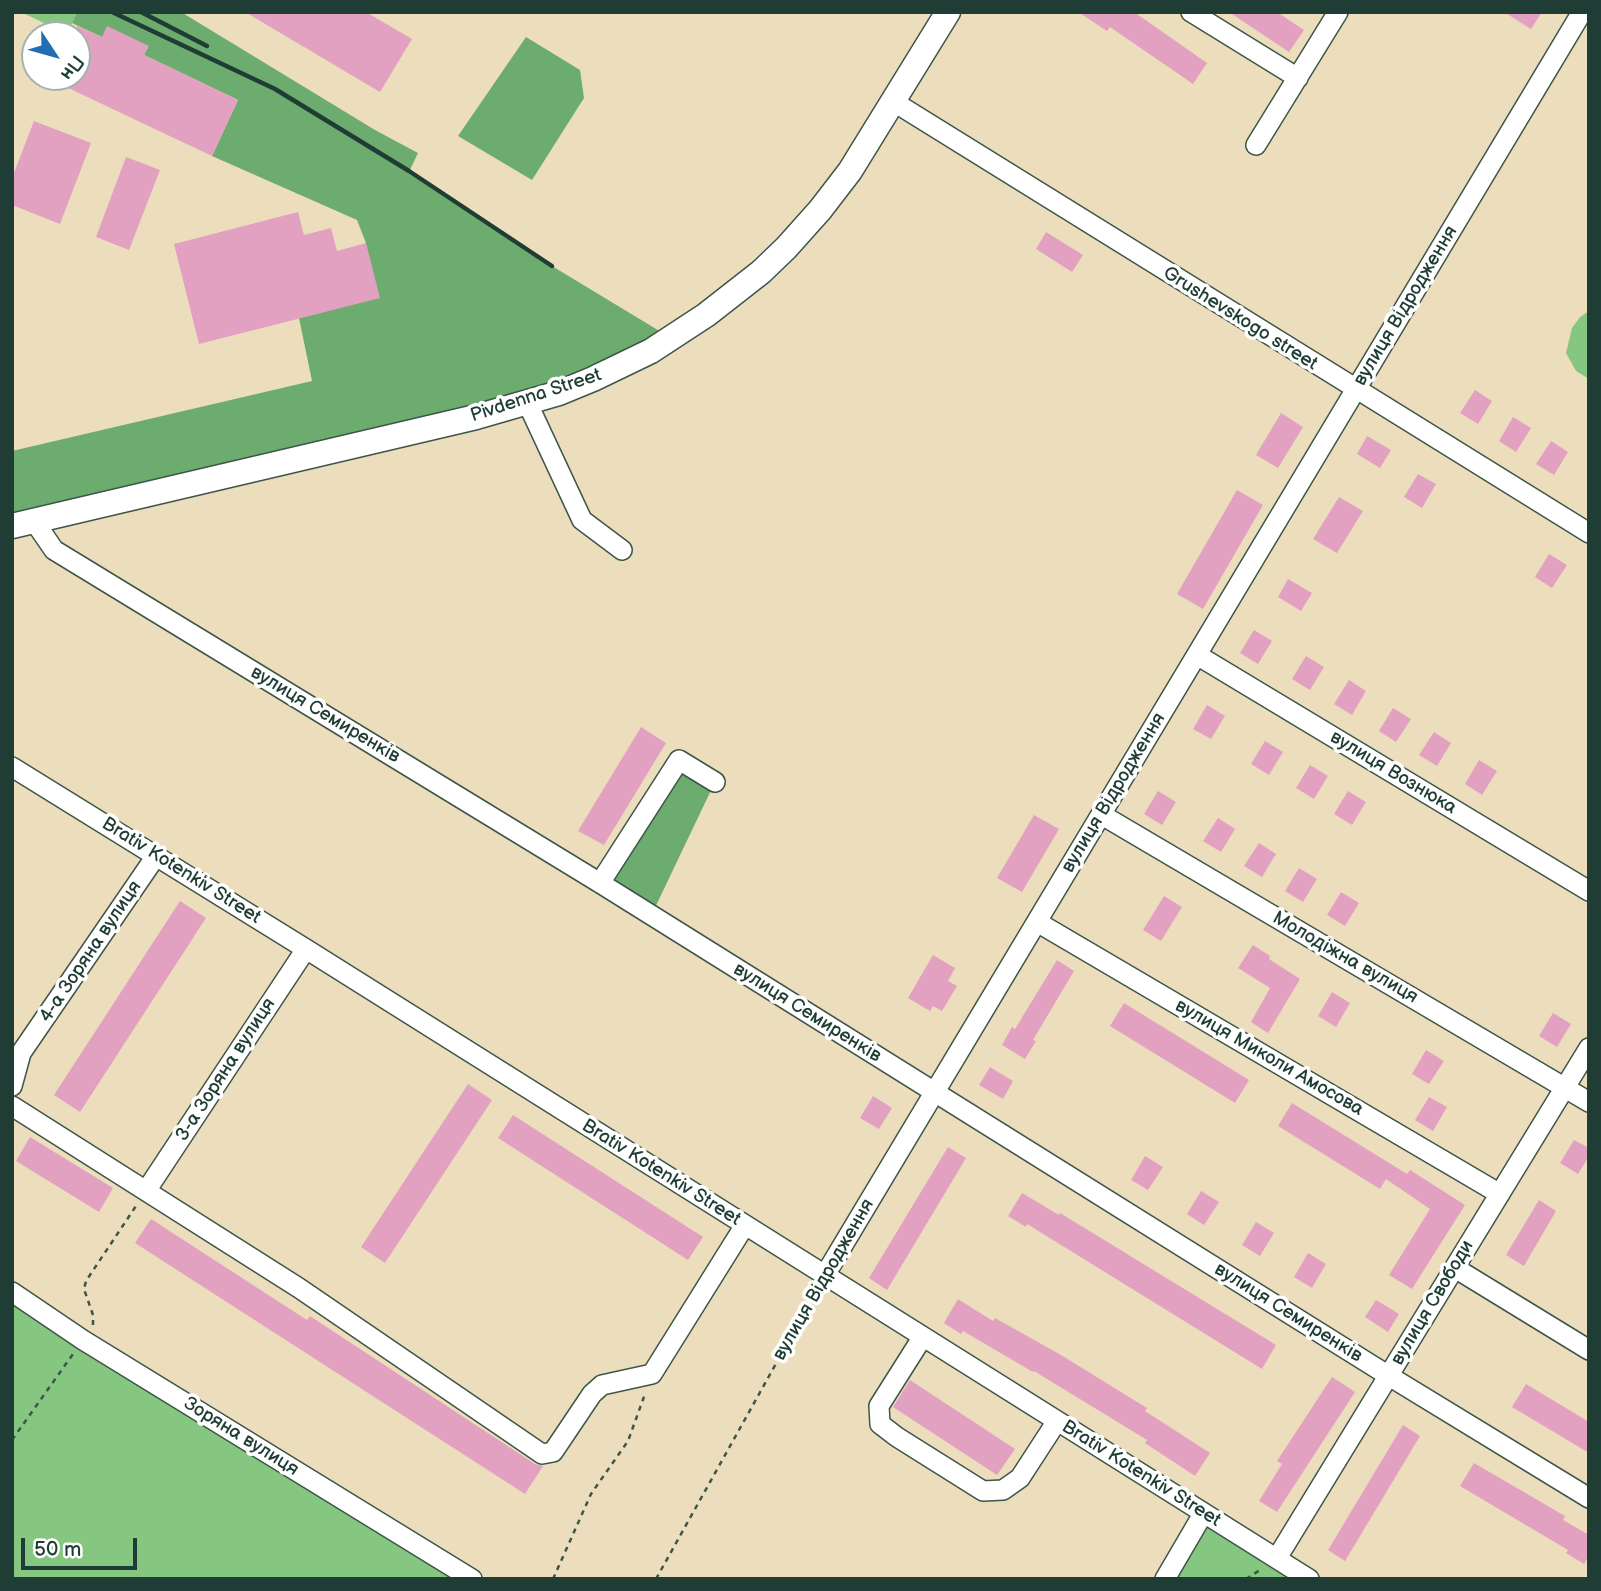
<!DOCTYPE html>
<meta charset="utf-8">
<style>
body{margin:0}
#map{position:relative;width:1601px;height:1591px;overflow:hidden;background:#ecdebc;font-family:"Balsamiq Sans",sans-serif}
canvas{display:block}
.frame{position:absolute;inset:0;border:14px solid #1f3d34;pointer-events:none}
.north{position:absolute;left:21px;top:21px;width:70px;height:70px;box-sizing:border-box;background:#fff;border:2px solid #a5b1ae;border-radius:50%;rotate:126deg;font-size:19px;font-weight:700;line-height:28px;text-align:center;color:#1f3d34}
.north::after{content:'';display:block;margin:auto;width:24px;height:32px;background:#1f6fb2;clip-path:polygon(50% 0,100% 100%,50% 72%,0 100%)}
.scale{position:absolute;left:21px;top:1538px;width:116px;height:32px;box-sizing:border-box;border:4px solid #1f3d34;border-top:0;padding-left:9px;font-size:21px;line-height:24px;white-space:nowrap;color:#1f3d34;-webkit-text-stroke:5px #fff;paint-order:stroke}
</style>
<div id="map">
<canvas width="1601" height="1591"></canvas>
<div class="frame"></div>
<div class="north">Пн</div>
<div class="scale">50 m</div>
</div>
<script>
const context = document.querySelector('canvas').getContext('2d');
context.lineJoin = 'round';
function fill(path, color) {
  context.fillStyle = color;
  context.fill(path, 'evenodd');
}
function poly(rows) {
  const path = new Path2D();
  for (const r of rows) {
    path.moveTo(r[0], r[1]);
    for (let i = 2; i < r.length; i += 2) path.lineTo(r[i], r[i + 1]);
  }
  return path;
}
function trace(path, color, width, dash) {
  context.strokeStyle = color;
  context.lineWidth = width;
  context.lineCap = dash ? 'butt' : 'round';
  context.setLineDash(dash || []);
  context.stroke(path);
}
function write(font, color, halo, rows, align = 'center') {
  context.font = font + ' "Balsamiq Sans",sans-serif';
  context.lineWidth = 7;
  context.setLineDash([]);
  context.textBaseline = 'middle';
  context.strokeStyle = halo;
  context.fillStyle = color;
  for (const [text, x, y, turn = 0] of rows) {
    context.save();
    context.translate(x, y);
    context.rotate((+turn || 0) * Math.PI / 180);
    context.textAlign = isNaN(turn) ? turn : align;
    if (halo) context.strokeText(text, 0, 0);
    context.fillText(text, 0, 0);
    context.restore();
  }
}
fill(poly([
 [21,12,77,12,67,34],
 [1589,311,1589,379,1576,371,1566,353,1572,328,1580,317],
 [12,1294,466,1579,12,1579],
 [1203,1514,1309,1579,1165,1579]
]), '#85c780');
fill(poly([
 [77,12,181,12,375,130,418,153,409,172,552,266,671,338,593,379,12,526,12,451,312,381,299,318,366,243,357,220,212,156,238,100,144,55,148,46,102,37,76,25,72,23],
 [526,37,580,70,584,98,532,180,458,136],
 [679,760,715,782,651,916,600,883]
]), '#6cac6e');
fill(poly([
 [245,12,366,12,412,39,380,92],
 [1078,12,1134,12,1207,63,1193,84,1110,27,1107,31],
 [1229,12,1277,12,1304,30,1289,52],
 [1504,12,1542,12,1531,29],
 [77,26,102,37,107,26,149,46,144,55,238,100,212,156,45,77,77,77],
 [34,121,91,143,60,224,12,205,12,178],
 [126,157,160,170,129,250,96,237],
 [298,212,304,235,331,228,337,251,366,243,380,298,199,344,174,244],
 [1046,232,1083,255,1072,272,1036,249],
 [1475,390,1492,401,1478,424,1460,413],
 [1281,413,1303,427,1278,468,1256,455],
 [1513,417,1531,428,1516,452,1499,441],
 [1367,436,1391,450,1380,468,1357,454],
 [1551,441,1568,452,1554,475,1536,464],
 [1418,474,1436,484,1422,508,1404,497],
 [1237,490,1263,505,1203,609,1177,594],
 [1339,497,1363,511,1337,553,1313,539],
 [1549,554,1567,565,1552,588,1535,577],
 [1288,579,1312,593,1301,611,1278,597],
 [1254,630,1272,641,1258,664,1240,653],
 [1306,656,1324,667,1310,690,1292,679],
 [1349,680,1366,691,1352,715,1334,704],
 [1207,705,1225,716,1211,739,1193,729],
 [1393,708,1411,719,1396,742,1379,731],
 [641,727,666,743,604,845,578,831],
 [1434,732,1451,743,1437,766,1419,755],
 [1265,741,1283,752,1269,775,1251,764],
 [1479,760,1497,771,1482,795,1465,784],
 [1310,765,1328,776,1314,799,1296,788],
 [1158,791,1176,802,1162,825,1144,814],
 [1348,791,1366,802,1352,825,1334,814],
 [1034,815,1059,829,1022,892,997,878],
 [1218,818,1235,829,1221,852,1203,841],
 [1259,843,1276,854,1262,877,1244,866],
 [1299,868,1317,879,1303,902,1285,891],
 [1341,892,1359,903,1345,926,1327,915],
 [1164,896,1182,907,1161,941,1143,930],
 [180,901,206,918,80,1112,54,1095],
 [1253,945,1270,956,1269,959,1300,979,1268,1033,1251,1022,1270,988,1238,968],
 [933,955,955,968,948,981,957,986,942,1011,933,1006,930,1011,908,998],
 [1057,960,1074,971,1033,1040,1036,1041,1025,1059,1002,1045,1012,1027,1015,1029],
 [1332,992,1350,1003,1336,1027,1318,1016],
 [1124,1003,1249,1080,1235,1103,1110,1026],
 [1553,1013,1571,1024,1557,1047,1539,1036],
 [1426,1050,1444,1061,1429,1084,1412,1074],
 [990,1067,1013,1081,1003,1099,979,1085],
 [468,1084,492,1100,385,1263,361,1247],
 [873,1096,892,1108,879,1129,860,1118],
 [1429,1097,1447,1107,1433,1131,1415,1120],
 [1292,1103,1407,1174,1410,1170,1465,1205,1412,1289,1389,1275,1430,1209,1386,1179,1380,1189,1278,1126],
 [513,1115,703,1237,688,1260,498,1138],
 [30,1137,113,1188,99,1212,16,1161],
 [1574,1140,1589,1148,1589,1156,1578,1174,1560,1163],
 [948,1147,966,1158,887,1290,869,1278],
 [1145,1156,1163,1167,1148,1190,1131,1180],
 [1201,1191,1219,1202,1204,1225,1187,1214],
 [1022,1193,1059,1215,1060,1213,1276,1345,1262,1369,1027,1224,1026,1227,1008,1216],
 [1539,1200,1556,1211,1524,1266,1506,1255],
 [151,1219,307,1320,310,1316,535,1464,543,1466,525,1494,135,1243],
 [1256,1222,1274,1233,1260,1256,1242,1245],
 [1308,1253,1326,1264,1312,1288,1294,1277],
 [958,1299,993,1321,995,1318,1061,1355,1129,1397,1147,1408,1145,1411,1210,1453,1195,1476,1145,1443,1147,1440,1034,1371,1033,1372,963,1331,961,1334,944,1323],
 [1376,1300,1399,1314,1388,1332,1365,1317],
 [1332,1377,1355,1392,1277,1512,1259,1501,1282,1464,1277,1461],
 [910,1380,1015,1449,997,1475,893,1407],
 [1526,1384,1589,1422,1589,1453,1512,1407],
 [1403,1425,1420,1436,1345,1561,1328,1550],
 [1474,1463,1565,1516,1563,1520,1589,1535,1589,1556,1584,1564,1566,1553,1568,1550,1460,1486]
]), '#e2a1c0');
const minor = poly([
 [1191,12,1298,78],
 [894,102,1589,533],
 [1256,145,1338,12],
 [527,402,582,520,622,550],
 [34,521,54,550,600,883,1389,1376,1589,1498],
 [1197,655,1589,891],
 [12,767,306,949,1309,1579],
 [1102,815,1589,1102],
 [600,883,679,760,715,782],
 [1037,922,1500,1194],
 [12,1086,21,1053,156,856],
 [12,1106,299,1288,542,1454,553,1452,592,1394,602,1385,652,1374,745,1225],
 [146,1191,306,949],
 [1455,1268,1589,1350],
 [825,1275,1582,12],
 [12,1292,83,1340,472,1579],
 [922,1338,879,1406,880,1424,897,1437,983,1491,1003,1490,1020,1478,1057,1421],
 [1277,1558,1589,1048],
 [1165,1579,1203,1514]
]);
const major = poly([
 [12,526,476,417,559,393,593,379,651,351,706,315,761,272,786,248,820,210,850,171,948,12]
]);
trace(minor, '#3e5548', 22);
trace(major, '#3e5548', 27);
trace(poly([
 [93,1325,93,1315,84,1289,86,1281,136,1206],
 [12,1440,73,1354],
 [553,1579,591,1494,628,1441,645,1394],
 [656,1579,817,1290],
 [1246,1579,1260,1570]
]), '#3e5548', 2.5, [5, 5]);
trace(minor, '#fff', 19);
trace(major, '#fff', 24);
trace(poly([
 [112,12,275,89,409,171,552,266],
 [141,12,207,46]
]), '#1f3d34', 4.5);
write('19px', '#1f3d34', '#fff', [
 ["вулиця Відродження",1406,306,-59],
 ["Grushevskogo street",1240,319,32],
 ["Pivdenna Street",536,396,-18],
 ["вулиця Семиренків",325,715,31],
 ["вулиця Вознюка",1393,773,31],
 ["вулиця Відродження",1114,793,-59],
 ["Brativ Kotenkiv Street",181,871,32],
 ["4-а Зоряна вулиця",91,952,-56],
 ["Молодіжна вулиця",1345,958,30],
 ["вулиця Семиренків",807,1013,32],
 ["вулиця Миколи Амосова",1269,1058,30],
 ["3-а Зоряна вулиця",226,1070,-57],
 ["Brativ Kotenkiv Street",661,1173,32],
 ["вулиця Відродження",824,1280,-60],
 ["вулиця Свободи",1433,1303,-59],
 ["вулиця Семиренків",1288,1313,32],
 ["Зоряна вулиця",241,1437,32],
 ["Brativ Kotenkiv Street",1141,1474,32]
]);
</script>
